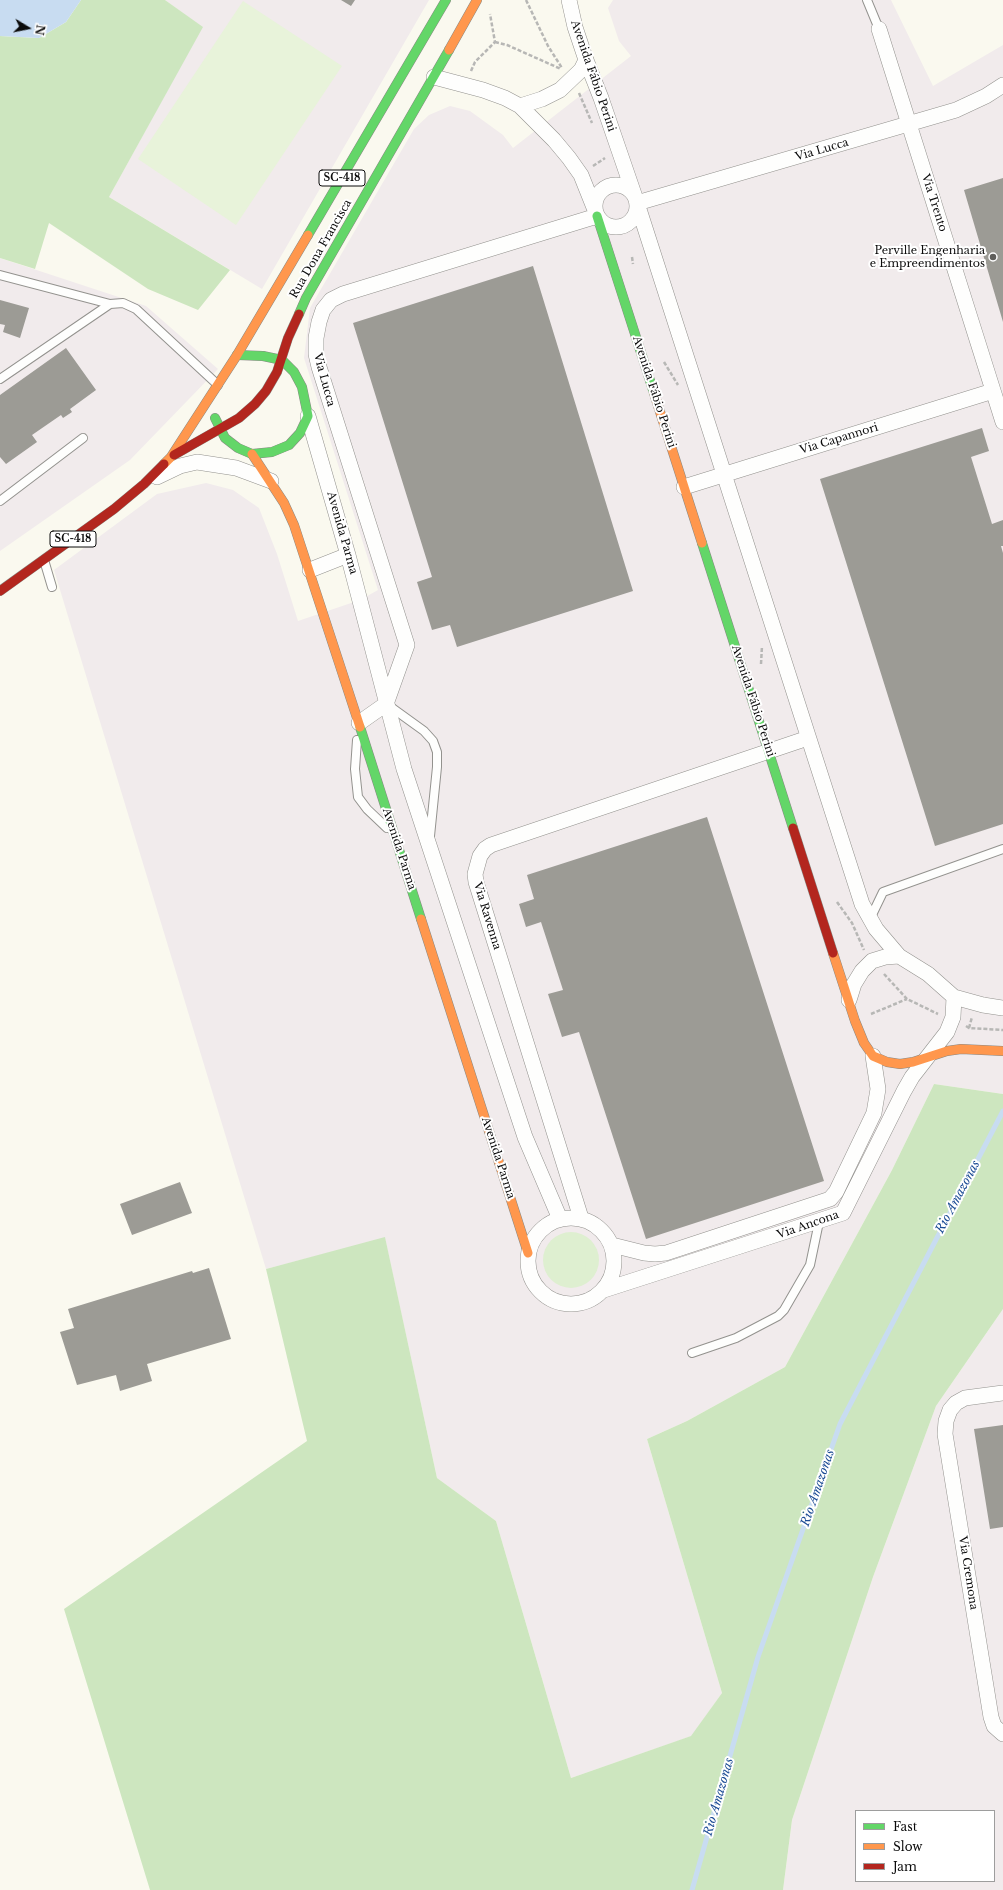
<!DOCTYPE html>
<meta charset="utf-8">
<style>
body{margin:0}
#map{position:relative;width:1003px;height:1890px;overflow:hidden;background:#faf9ef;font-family:"Libre Baskerville",serif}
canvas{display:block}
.legend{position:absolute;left:855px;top:1810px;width:140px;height:72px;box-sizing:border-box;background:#fff;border:1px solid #9d9d9d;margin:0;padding:5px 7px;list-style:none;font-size:12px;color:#0b0b0b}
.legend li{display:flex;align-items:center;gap:8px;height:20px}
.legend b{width:20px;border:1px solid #9d9d9d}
.north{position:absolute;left:8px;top:8px;width:40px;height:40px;-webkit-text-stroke:3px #fff;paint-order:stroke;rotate:100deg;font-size:11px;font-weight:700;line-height:16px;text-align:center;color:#0b0b0b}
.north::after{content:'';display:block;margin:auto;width:14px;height:18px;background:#0b0b0b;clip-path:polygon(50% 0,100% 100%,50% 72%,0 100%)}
</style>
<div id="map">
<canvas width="1003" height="1890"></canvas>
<ul class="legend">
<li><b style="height:5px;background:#63d668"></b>Fast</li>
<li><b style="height:5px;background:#ff974d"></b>Slow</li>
<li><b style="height:5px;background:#b3261e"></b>Jam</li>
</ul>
<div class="north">N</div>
</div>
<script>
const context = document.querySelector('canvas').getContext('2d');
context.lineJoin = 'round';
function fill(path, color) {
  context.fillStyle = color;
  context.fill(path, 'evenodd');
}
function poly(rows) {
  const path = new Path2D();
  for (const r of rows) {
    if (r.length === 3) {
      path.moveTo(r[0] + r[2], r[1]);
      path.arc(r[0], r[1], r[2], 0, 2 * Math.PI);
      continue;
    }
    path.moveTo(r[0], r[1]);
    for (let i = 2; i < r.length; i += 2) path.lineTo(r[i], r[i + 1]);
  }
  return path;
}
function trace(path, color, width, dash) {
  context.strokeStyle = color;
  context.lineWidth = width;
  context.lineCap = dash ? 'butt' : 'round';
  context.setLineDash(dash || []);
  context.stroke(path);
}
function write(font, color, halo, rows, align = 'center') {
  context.font = font + ' "Libre Baskerville",serif';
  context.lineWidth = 4;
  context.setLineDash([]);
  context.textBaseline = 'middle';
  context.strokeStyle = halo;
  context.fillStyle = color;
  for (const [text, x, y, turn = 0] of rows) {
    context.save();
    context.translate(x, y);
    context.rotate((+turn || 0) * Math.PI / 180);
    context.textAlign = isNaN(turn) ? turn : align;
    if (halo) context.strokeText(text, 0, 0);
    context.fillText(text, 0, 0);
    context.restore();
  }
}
fill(poly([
 [165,0,429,0,262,289,109,197,202,27],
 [613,0,891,0,933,86,1003,45,1003,1094,934,1084,892,1170,785,1367,687,1421,647,1439,722,1693,692,1736,571,1778,496,1521,437,1478,385,1238,266,1269,54,570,157,494,206,483,233,490,259,508,277,554,298,621,360,600,378,590,304,358,310,308,414,129,429,115,450,106,470,111,503,135,513,148,631,56,619,41,608,8],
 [0,258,146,306,218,369,130,460,0,551],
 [1003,1309,1003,1890,783,1890,792,1820,873,1577,936,1406],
 [856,1811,994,1811,994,1881,856,1881]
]), '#f1ebec');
fill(poly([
 [571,1260,28]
]), '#deefd0');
fill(poly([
 [81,0,165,0,203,27,109,197,230,270,198,310,148,289,49,223,35,269,0,258,0,36,39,38,66,22],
 [934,1084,1003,1094,1003,1309,936,1406,873,1577,792,1820,783,1890,150,1890,64,1609,307,1441,266,1269,385,1237,437,1478,496,1521,571,1778,691,1736,722,1693,647,1439,687,1421,785,1367,892,1170]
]), '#cde6bf');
fill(poly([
 [243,1,342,66,236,225,138,159]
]), '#e8f3da');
fill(poly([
 [0,0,81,0,66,22,39,38,0,36]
]), '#c8dcf1');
trace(poly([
 [692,1890,758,1657,840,1424,1003,1111]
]), '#c8dcf1', 5);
fill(poly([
 [341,0,355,0,351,6],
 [1003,178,1003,322,964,190],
 [533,266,633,591,457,647,450,625,432,630,417,582,432,577,353,323],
 [0,300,29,308,20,338,3,332,5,325,0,324],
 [66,348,96,390,70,409,72,412,63,418,61,415,32,435,37,442,6,464,0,457,0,395],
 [982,428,989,451,971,457,992,524,1003,520,1003,546,1001,546,1003,553,1003,824,935,846,820,479],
 [707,817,824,1181,646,1239,579,1032,562,1037,548,994,563,990,541,922,526,927,519,904,534,899,527,875],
 [180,1182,192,1213,132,1235,120,1204],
 [209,1268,231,1339,147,1364,152,1381,120,1391,116,1375,77,1385,60,1332,74,1328,68,1309,192,1271,193,1273],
 [1003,1425,1003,1527,990,1529,974,1429]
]), '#9c9b95');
const lane = poly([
 [867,0,879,29],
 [0,275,110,304],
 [0,379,110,304,123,303,136,309,218,385],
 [0,501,83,438],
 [44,560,52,587],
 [388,705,424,731,433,741,437,752,437,767,430,836],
 [357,740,355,769,358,797,367,809,387,828],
 [870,919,883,892,1003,849],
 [692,1353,736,1338,778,1316,784,1310,810,1265,819,1222]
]);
const street = poly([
 [569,0,575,27,586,60,601,98,635,197],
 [879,29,1003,422],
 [434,77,483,90,505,98,520,106,554,140,569,158,581,175,595,210],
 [520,106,542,99,560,90,581,70,586,60],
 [616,206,21],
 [637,203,862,904,876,929,899,956,928,974,954,997,983,1005,1003,1008],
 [637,203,956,110,986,96,1003,85],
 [308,416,348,555,404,769,525,1137,560,1219],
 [157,477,180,466,197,462,236,468,271,481],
 [684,487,993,391],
 [310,570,348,555],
 [386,704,407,645,319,367,316,354,316,338,319,322,323,310,331,300,343,294,597,216],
 [359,723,386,704],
 [849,1000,854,984,862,971,872,961,885,957,899,956],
 [571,1261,43],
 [581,1218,476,882,475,874,480,856,485,849,491,845,808,738],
 [612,1245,644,1253,655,1254,666,1253,830,1199,836,1192,874,1113,878,1089,873,1056],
 [604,1290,843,1213,904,1091,912,1077,947,1032,953,1017,954,997],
 [1003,1393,965,1398,956,1403,950,1410,946,1421,945,1434,991,1717,994,1726,1003,1734]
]);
const fast = poly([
 [597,216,654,393],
 [308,235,446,0],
 [299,314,306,298,449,50],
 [215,418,225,438,238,448,252,454,272,452,289,445,300,433,308,416,302,387,294,372,282,360,263,356,237,355],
 [702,543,793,828],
 [360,727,421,919]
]);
const slow = poly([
 [449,50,477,0],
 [654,393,702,543],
 [252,454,284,503,294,525,360,727],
 [164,464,171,457,237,355,308,235],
 [421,919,528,1253],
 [833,953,855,1021,864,1043,873,1056,887,1062,900,1064,913,1062,947,1051,961,1049,1003,1051]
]);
const jam = poly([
 [174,455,239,418,255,404,266,391,277,372,288,338,299,314],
 [0,591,114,509,144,484,164,464],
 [793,828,833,953]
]);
trace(lane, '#93928e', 10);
trace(street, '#93928e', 16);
trace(fast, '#898984', 10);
trace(slow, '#898984', 10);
trace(jam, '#898984', 10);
trace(poly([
 [526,0,548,46,562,68],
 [495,42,507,45,561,69],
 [471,71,475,62,495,42,490,14],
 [579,93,592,123],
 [593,166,605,158],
 [632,257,633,264],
 [664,362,678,385],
 [761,664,762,646],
 [837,902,852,923,864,950],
 [884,974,907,999,938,1014],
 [871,1014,907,999],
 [966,1026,969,1028,1003,1030],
 [969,1028,972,1017]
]), '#b7b7b5', 2.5, [4, 2]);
trace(lane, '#fefefd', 8);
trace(street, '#fefefd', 15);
trace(fast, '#63d668', 9);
trace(slow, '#ff974d', 9);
trace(jam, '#b3261e', 9);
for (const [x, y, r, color] of [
 [993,257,4,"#5f5e5b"]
]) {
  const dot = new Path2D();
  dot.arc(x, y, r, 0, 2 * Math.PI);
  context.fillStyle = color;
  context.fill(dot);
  trace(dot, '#fff', 1.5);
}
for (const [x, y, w] of [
 [342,178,46],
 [73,539,46]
]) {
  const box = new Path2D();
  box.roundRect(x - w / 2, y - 8, w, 16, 3);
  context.fillStyle = '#fff';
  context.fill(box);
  trace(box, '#0b0b0b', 1);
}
write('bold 10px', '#0b0b0b', null, [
 ["SC-418",342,178],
 ["SC-418",73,539]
]);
write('11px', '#0b0b0b', '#fff', [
 ["Avenida Fábio Perini",593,76,71],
 ["Via Lucca",822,150,-16],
 ["Via Trento",934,203,72],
 ["Rua Dona Francisca",321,249,-60],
 ["Via Lucca",324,380,75],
 ["Avenida Fábio Perini",654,392,72],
 ["Via Capannori",839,439,-17],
 ["Avenida Parma",342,533,74],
 ["Avenida Fábio Perini",753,701,72],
 ["Avenida Parma",399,849,72],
 ["Via Ravenna",487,916,73],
 ["Avenida Parma",498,1158,72],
 ["Via Ancona",808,1225,-19],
 ["Via Cremona",968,1573,81]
]);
write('11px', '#0b0b0b', '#fff', [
 ["Perville Engenharia",985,251],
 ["e Empreendimentos",985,264]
], 'right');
write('italic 12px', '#1c4c95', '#fff', [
 ["Rio Amazonas",958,1197,-62],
 ["Rio Amazonas",818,1488,-71],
 ["Rio Amazonas",719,1797,-74]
]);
</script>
